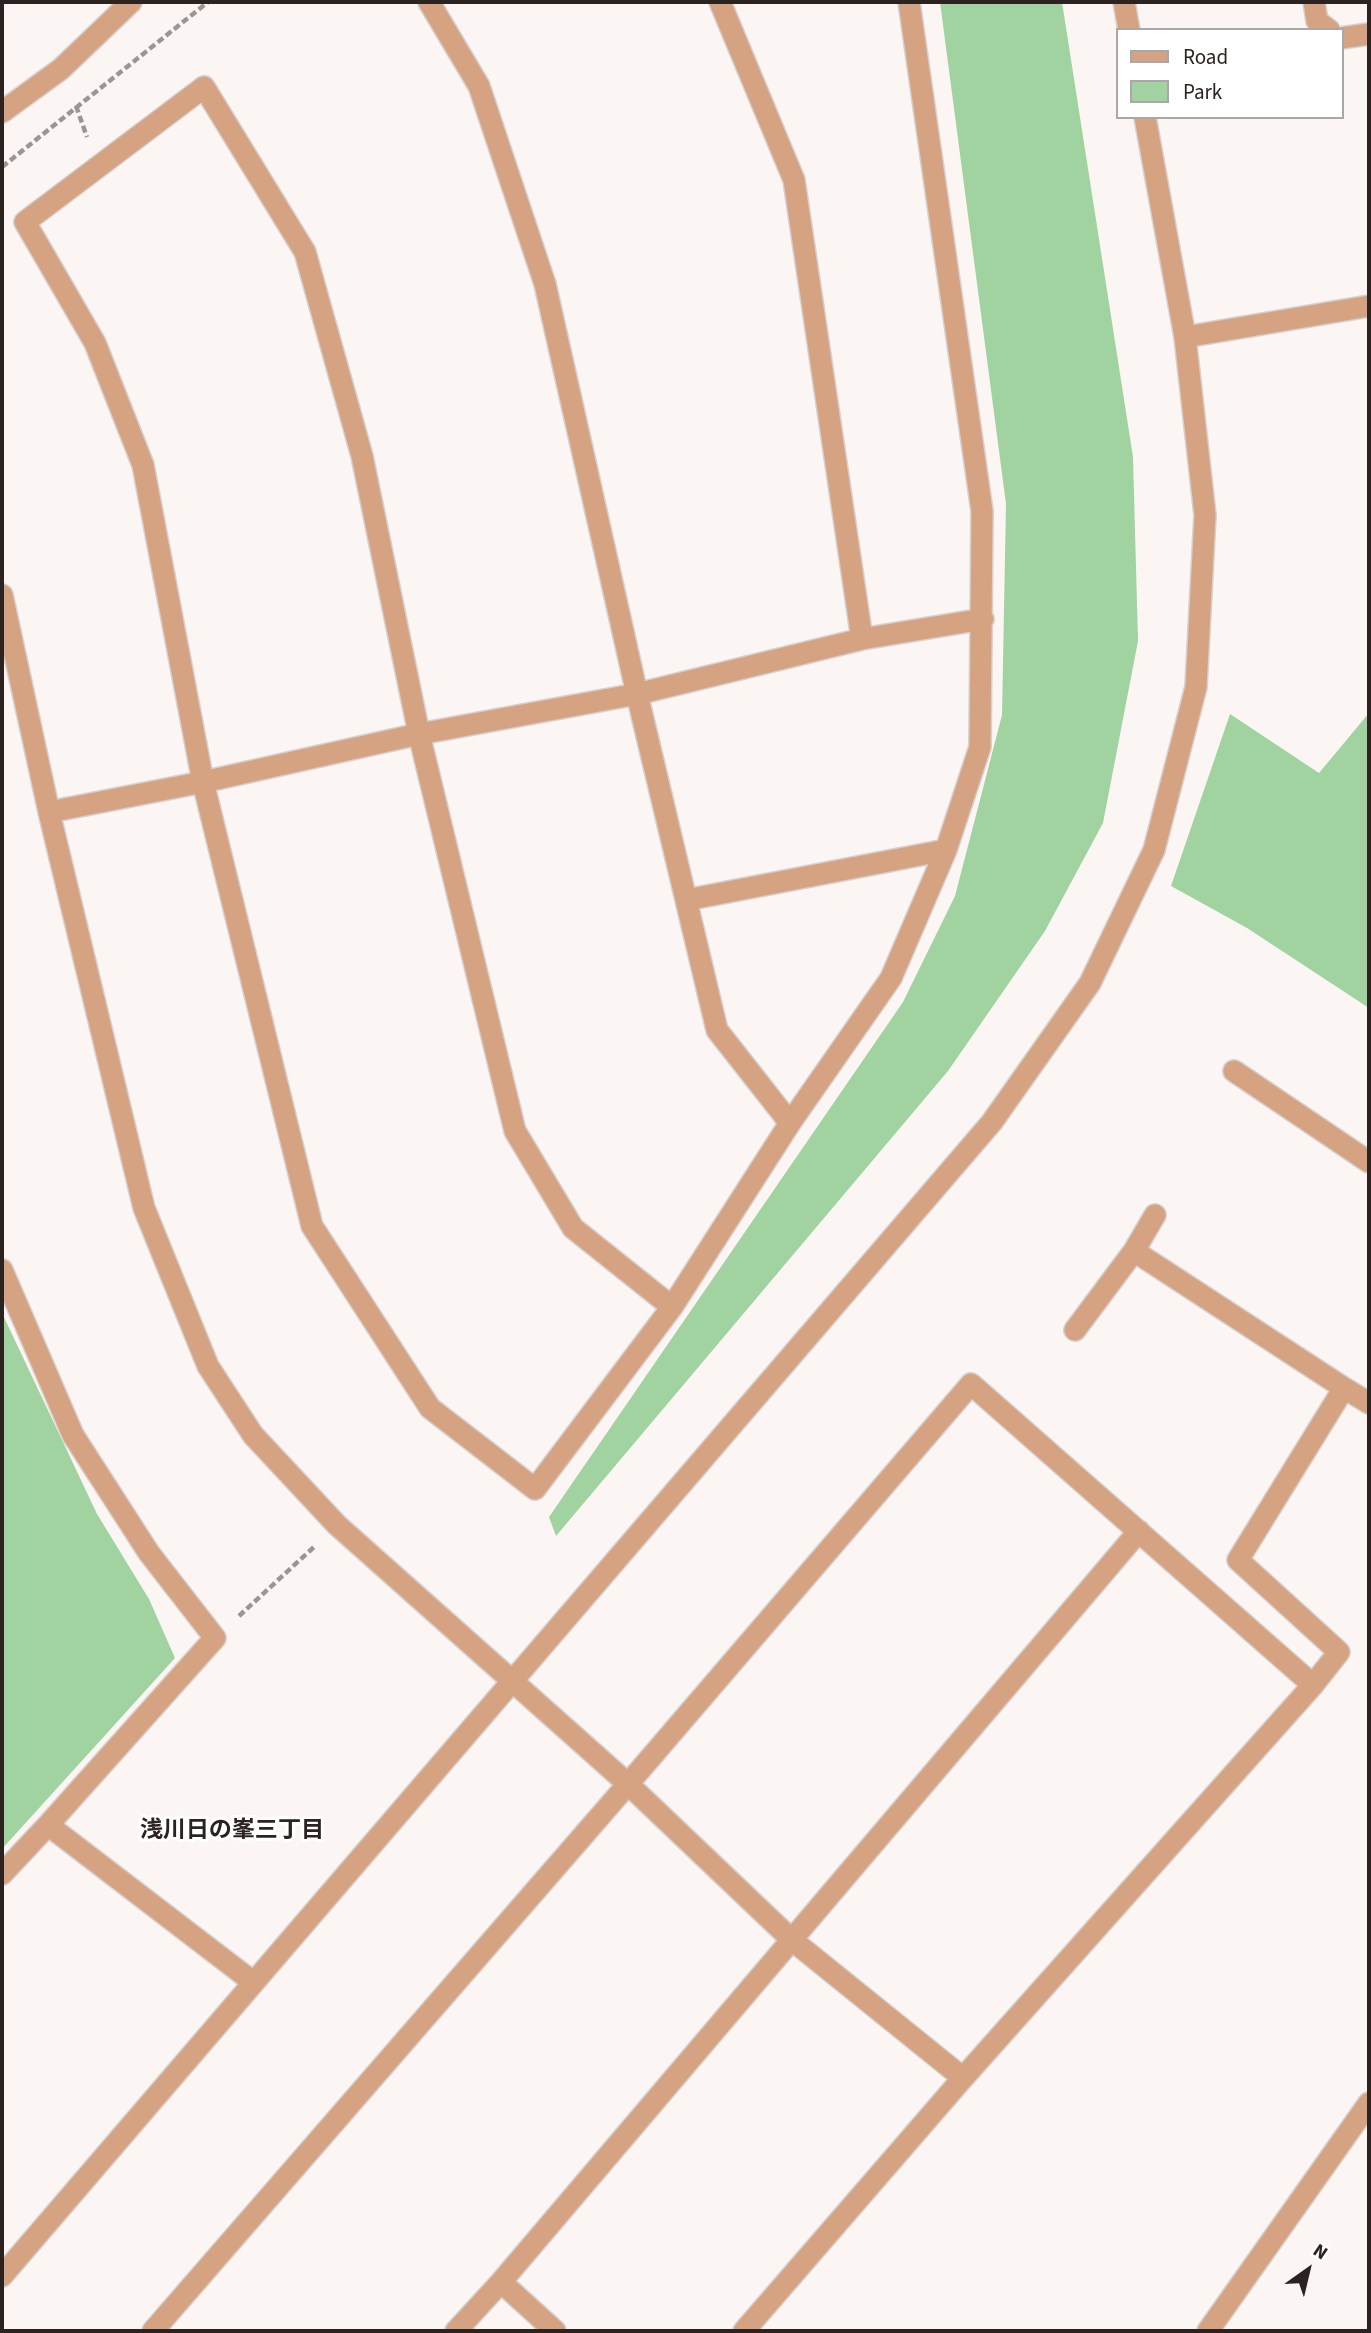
<!DOCTYPE html>
<meta charset="utf-8">
<style>
body{margin:0}
#map{position:relative;width:1371px;height:2333px;overflow:hidden;background:#fbf6f4;font-family:"Source Sans 3",sans-serif}
canvas{display:block}
.frame{position:absolute;inset:0;border:4px solid #2c221f;pointer-events:none}
.legend{position:absolute;left:1116px;top:28px;width:228px;height:91px;box-sizing:border-box;background:#fff;border:2px solid #aba7a5;margin:0;padding:9px 12px;list-style:none;font-size:21px;color:#2c221f}
.legend li{display:flex;align-items:center;gap:14px;height:35px}
.legend b{width:35px;border:2px solid #aba7a5}
.north{position:absolute;left:1273px;top:2235px;width:70px;height:70px;-webkit-text-stroke:5px #fff;paint-order:stroke;rotate:34deg;font-size:19px;font-weight:700;line-height:28px;text-align:center;color:#2c221f}
.north::after{content:'';display:block;margin:auto;width:24px;height:32px;background:#2c221f;clip-path:polygon(50% 0,100% 100%,50% 72%,0 100%)}
</style>
<div id="map">
<canvas width="1371" height="2333"></canvas>
<div class="frame"></div>
<ul class="legend">
<li><b style="height:9px;background:#d5a382"></b>Road</li>
<li><b style="height:19px;background:#a0d3a0"></b>Park</li>
</ul>
<div class="north">N</div>
</div>
<script>
const context = document.querySelector('canvas').getContext('2d');
context.lineJoin = 'round';
function fill(path, color) {
  context.fillStyle = color;
  context.fill(path, 'evenodd');
}
function poly(rows) {
  const path = new Path2D();
  for (const r of rows) {
    path.moveTo(r[0], r[1]);
    for (let i = 2; i < r.length; i += 2) path.lineTo(r[i], r[i + 1]);
  }
  return path;
}
function trace(path, color, width, dash) {
  context.strokeStyle = color;
  context.lineWidth = width;
  context.lineCap = dash ? 'butt' : 'round';
  context.setLineDash(dash || []);
  context.stroke(path);
}
function write(font, color, halo, rows, align = 'center') {
  context.font = font + ' "Source Sans 3","Noto Sans JP",sans-serif';
  context.lineWidth = 6;
  context.setLineDash([]);
  context.textBaseline = 'middle';
  context.strokeStyle = halo;
  context.fillStyle = color;
  for (const [text, x, y, turn = 0] of rows) {
    context.save();
    context.translate(x, y);
    context.rotate((+turn || 0) * Math.PI / 180);
    context.textAlign = isNaN(turn) ? turn : align;
    if (halo) context.strokeText(text, 0, 0);
    context.fillText(text, 0, 0);
    context.restore();
  }
}
fill(poly([
 [940,2,1062,2,1133,457,1138,641,1103,823,1045,931,948,1071,556,1536,549,1517,903,1002,955,896,1002,715,1006,504],
 [1369,713,1369,1008,1247,928,1171,886,1230,714,1319,773],
 [2,1313,97,1514,149,1599,175,1658,2,1849]
]), '#a0d3a0');
const minor = poly([
 [429,2,479,86,545,284,637,694,717,1030,790,1123],
 [720,2,794,180,862,639],
 [1314,2,1317,21,1329,30],
 [1341,38,1369,34],
 [2,112,61,69,131,2],
 [1185,337,1369,306],
 [2,595,49,812,144,1208,208,1366,253,1435,337,1525,628,1784,792,1940,963,2078,1313,1685,971,1384,628,1784,153,2331],
 [49,812,203,782,419,734,637,694,862,639,983,619],
 [686,900,946,850],
 [1234,1071,1369,1162],
 [1134,1251,1155,1215],
 [2,1270,73,1435,149,1553,215,1638,48,1825],
 [672,1307,573,1228,515,1131,419,734,362,456,305,252,204,87,25,222,95,343,143,465,203,782,312,1226,430,1408,535,1489,672,1307,790,1123,891,978,946,850,980,747,982,511,909,2],
 [1075,1330,1134,1251,1344,1388],
 [1313,1685,1339,1652,1238,1560,1344,1388,1369,1403],
 [2,1874,48,1825,253,1982],
 [501,2282,555,2331],
 [456,2331,501,2282,1139,1531],
 [744,2331,963,2078],
 [1208,2331,1369,2103]
]);
const tertiary = poly([
 [1124,2,1129,30],
 [2,2276,992,1122,1090,983,1154,850,1196,687,1205,515,1185,337,1145,117]
]);
trace(minor, '#d6d0ce', 24);
trace(tertiary, '#d6d0ce', 24);
trace(poly([
 [76,106,87,137],
 [2,167,208,2],
 [239,1616,315,1546]
]), '#9c9592', 4.5, [7, 3.5]);
trace(minor, '#d5a382', 21);
trace(tertiary, '#d5a382', 21);
write('bold 23px', '#2c221f', '#fff', [
 ["浅川日の峯三丁目",232,1832]
]);
</script>
